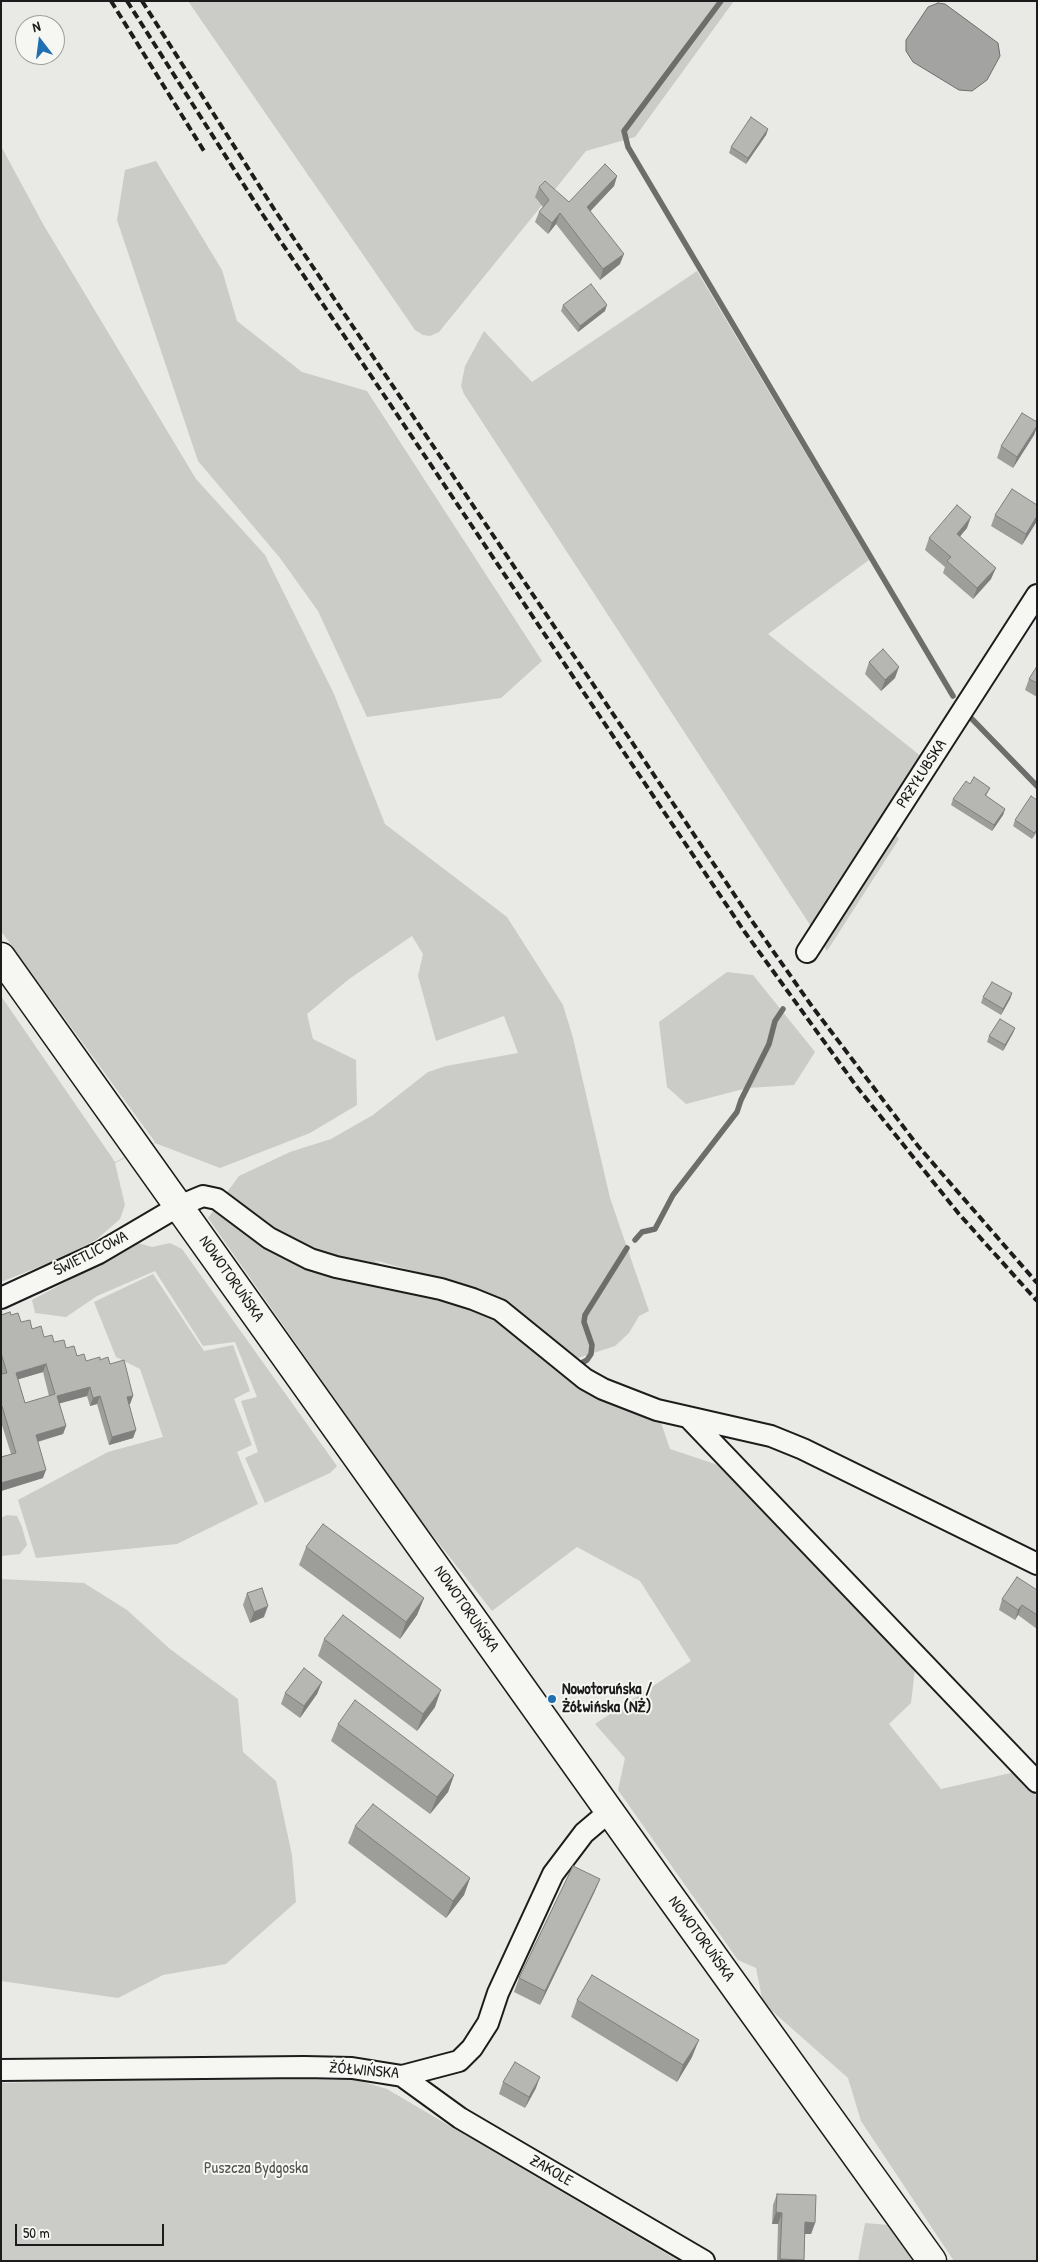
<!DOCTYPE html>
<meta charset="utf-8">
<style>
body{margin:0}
#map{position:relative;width:1038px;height:2262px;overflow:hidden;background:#e9e9e5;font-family:"Patrick Hand",sans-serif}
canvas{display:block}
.frame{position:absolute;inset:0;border:2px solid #1c1c1c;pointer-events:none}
.north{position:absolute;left:15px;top:15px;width:50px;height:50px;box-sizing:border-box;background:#f6f6f2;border:1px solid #9f9f9c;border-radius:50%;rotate:345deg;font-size:14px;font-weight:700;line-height:20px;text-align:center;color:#1c1c1c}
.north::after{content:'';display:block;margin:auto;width:18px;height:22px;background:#1f6fb2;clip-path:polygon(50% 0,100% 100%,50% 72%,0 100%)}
.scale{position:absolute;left:15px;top:2224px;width:149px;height:22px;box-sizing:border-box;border:2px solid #1c1c1c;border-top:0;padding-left:6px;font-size:15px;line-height:18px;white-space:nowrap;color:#1c1c1c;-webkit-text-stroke:4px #f6f6f2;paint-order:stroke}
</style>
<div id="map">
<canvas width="1038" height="2262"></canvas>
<div class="frame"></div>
<div class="north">N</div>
<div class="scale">50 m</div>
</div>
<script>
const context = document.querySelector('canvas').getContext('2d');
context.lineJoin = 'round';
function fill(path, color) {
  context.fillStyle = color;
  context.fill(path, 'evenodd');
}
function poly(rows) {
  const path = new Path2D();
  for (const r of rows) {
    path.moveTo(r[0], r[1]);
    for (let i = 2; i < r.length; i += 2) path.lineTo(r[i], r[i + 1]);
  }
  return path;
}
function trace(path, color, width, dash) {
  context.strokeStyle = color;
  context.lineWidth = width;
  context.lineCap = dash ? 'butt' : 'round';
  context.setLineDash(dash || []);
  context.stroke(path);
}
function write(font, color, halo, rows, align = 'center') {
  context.font = font + ' "Patrick Hand",sans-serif';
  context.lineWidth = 4;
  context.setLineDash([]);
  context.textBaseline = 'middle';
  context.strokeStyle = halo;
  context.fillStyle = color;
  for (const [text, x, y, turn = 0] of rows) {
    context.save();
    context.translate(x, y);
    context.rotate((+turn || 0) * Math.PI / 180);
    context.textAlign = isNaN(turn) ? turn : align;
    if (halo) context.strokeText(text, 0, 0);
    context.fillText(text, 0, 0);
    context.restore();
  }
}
fill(poly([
 [188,1,734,1,635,137,586,151,439,332,430,336,423,335,415,330],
 [1,146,43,224,196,479,265,555,334,694,385,824,507,917,563,1005,573,1038,610,1198,649,1311,639,1316,629,1333,615,1346,572,1360,498,1301,475,1288,374,1260,406,1281,473,1299,537,1348,569,1380,658,1414,670,1449,721,1466,874,1622,915,1669,911,1703,889,1724,941,1789,1015,1772,1037,1797,1037,2261,954,2261,861,2121,848,2078,763,2003,756,1968,738,1960,618,1790,625,1758,595,1724,691,1661,640,1581,577,1547,492,1611,415,1513,208,1218,239,1176,290,1152,331,1139,373,1115,428,1072,446,1066,518,1053,504,1016,436,1041,418,976,423,954,412,936,349,979,307,1014,313,1039,356,1060,357,1105,310,1133,220,1168,155,1143,115,1163,125,1205,120,1219,96,1240,59,1259,1,1282,1,996,115,1162,155,1142,1,931],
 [156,161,222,270,237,321,302,372,367,391,542,661,501,698,367,717,318,611,280,558,198,461,117,220,125,170],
 [697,271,869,560,768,634,922,757,884,820,899,839,827,951,464,394,461,386,465,366,484,331,532,382],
 [727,972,753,975,815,1052,794,1085,747,1088,686,1104,667,1087,659,1022],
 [138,1243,152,1247,170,1243,182,1249,337,1466,330,1473,265,1503,245,1458,258,1452,241,1401,257,1397,235,1342,203,1346,155,1271,97,1296,66,1317,35,1313,32,1300],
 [153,1274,204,1351,233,1345,250,1391,234,1399,252,1445,237,1452,258,1504,177,1544,36,1558,18,1500,108,1452,163,1437,140,1369,116,1357,94,1302],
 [7,1515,17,1516,22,1527,27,1545,20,1554,1,1556,1,1518],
 [1,1579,84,1583,127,1610,170,1649,238,1699,243,1752,276,1781,292,1855,296,1902,226,1964,163,1975,118,1998,1,1981],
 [231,2077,357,2080,387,2089,679,2261,1,2261,1,2083],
 [865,2223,888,2225,913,2261,858,2261]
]), '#cbcbc7');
const water = poly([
 [938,3,945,4,998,43,1000,56,987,80,972,91,959,90,913,62,906,51,906,40,928,7,938,3]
]);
fill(water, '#a3a3a1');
trace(water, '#6d6d6c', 1);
trace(poly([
 [721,1,624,131,628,147,953,696],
 [972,719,1037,786],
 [635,1240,642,1232,655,1229,673,1195,737,1112,741,1100,769,1044,775,1021,783,1009],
 [576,1366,587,1360,591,1354,592,1345,584,1322,585,1315,627,1248]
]), '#6d6d6c', 5.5);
const street = poly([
 [807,952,1037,595],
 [1,1298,99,1253,179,1206,203,1196,217,1199,269,1238,310,1259,336,1267,441,1289,473,1299,500,1310,585,1379,603,1389,657,1410,771,1436,803,1449,1037,1564],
 [688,1417,1037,1782],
 [1,2070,304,2067,352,2068,402,2076,459,2061,472,2048,488,2023,498,1993,553,1874,584,1833,610,1811],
 [402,2076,460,2118,704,2261]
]);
const secondary = poly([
 [1,957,667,1892,932,2261]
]);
trace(street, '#1c1c1c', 24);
trace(secondary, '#1c1c1c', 31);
trace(street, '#f6f6f2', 20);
trace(secondary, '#f6f6f2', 28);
trace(poly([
 [111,1,204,151],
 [127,1,263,215,744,931,857,1087,959,1214,1037,1301],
 [142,1,274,209,752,921,811,1005,918,1146,1037,1283]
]), '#1c1c1c', 4, [8, 4]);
fill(poly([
 [768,129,766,135,746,164,729,153,731,147],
 [617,176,614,186,590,211,620,264,600,280,556,224,548,234,535,222,539,212,543,207,535,197,539,187,569,202],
 [563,305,605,311,578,332,561,311],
 [1037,422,1037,427,1034,435,1013,468,997,458,1001,446],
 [1037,505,1037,521,1022,545,991,526,995,515],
 [967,528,960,536,991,579,973,599,943,573,945,567,925,550,929,538],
 [869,662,895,678,881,691,865,674],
 [1037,666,1037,697,1025,690,1029,679],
 [970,784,990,788,986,796,1005,809,1003,815,992,831,951,805,953,799],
 [1037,800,1037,832,1032,839,1013,826,1015,820],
 [1012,993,1010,999,1001,1015,981,1003,983,997],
 [1015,1028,1013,1033,1003,1051,987,1042,989,1036],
 [1,1315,11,1315,21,1322,44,1337,66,1348,86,1361,100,1360,110,1364,133,1396,130,1404,129,1404,136,1430,133,1438,109,1445,97,1404,90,1406,87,1396,59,1403,66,1426,63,1434,38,1442,43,1478,1,1491,1,1457,11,1454,1,1422,1,1374,2,1374,1,1372],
 [43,1372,49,1396,25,1403,18,1379],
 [306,1547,424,1598,417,1615,400,1639,299,1565],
 [1037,1590,1037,1629,1018,1615,1015,1620,999,1610,1002,1599],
 [247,1593,264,1617,250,1623,243,1605],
 [324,1639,435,1707,417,1731,318,1656],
 [322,1682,317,1694,300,1718,281,1704,285,1693],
 [338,1724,454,1775,448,1792,430,1814,331,1741],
 [355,1826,470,1878,464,1895,446,1918,348,1843],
 [600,1879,594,1893,540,2005,514,1992,519,1978],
 [577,2000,692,2057,677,2082,571,2017],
 [503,2082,536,2088,525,2108,499,2094],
 [777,2194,815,2223,811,2234,805,2234,804,2261,777,2261,778,2224,772,2224,773,2205]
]), '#9d9d9a');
fill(poly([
 [768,129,766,135,746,164,748,158],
 [617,176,614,186,584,218,587,207],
 [560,213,556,224,548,234,552,223],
 [624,254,620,264,600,280,603,269],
 [607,305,605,311,578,332,580,326],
 [1037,426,1034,435,1013,468,1017,457],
 [1037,516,1037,521,1022,545,1026,534],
 [971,517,967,528,953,545,957,534],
 [996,568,991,579,973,599,977,588],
 [899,667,895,678,881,691,885,680],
 [1005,809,1003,815,992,831,994,825],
 [1012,993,1010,999,1001,1015,1003,1009],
 [1015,1028,1013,1033,1003,1051,1005,1045],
 [46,1364,43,1372,13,1381,16,1373],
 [90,1387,87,1396,54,1405,57,1396],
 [100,1396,97,1404,90,1406,93,1398],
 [133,1396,130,1404,124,1406,127,1397],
 [66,1426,63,1434,32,1443,36,1435],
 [136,1430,133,1438,109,1445,112,1437],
 [46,1470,43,1478,1,1491,1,1483],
 [424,1598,417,1615,400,1639,406,1622],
 [1022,1605,1018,1615,1015,1620,1018,1610],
 [268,1606,264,1617,250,1623,254,1612],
 [322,1682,317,1694,300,1718,304,1706],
 [441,1690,435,1707,417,1731,423,1714],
 [454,1775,448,1792,430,1814,437,1797],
 [470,1878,464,1895,446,1918,453,1901],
 [600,1879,594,1893,540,2005,545,1991],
 [699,2040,692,2057,677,2082,683,2065],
 [540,2077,536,2088,525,2108,529,2097],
 [776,2212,782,2213,778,2224,772,2224],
 [805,2222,815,2223,811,2234,801,2234],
 [780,2259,804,2260,804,2261,780,2261]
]), '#7f7f7d');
const building = poly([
 [751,117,768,129,748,158,731,147,751,117],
 [605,164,617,176,587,207,624,254,603,269,560,213,552,223,539,212,549,200,539,187,545,181,569,202,605,164],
 [591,284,607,305,580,326,563,305,591,284],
 [1022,413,1037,422,1037,426,1017,457,1001,446,1022,413],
 [1012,489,1037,505,1037,516,1026,534,995,515,1012,489],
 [957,505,971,517,957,534,996,568,977,588,947,561,951,557,929,538,957,505],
 [883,649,899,667,885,680,869,662,883,649],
 [1037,666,1037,683,1029,679,1037,666],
 [974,777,990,788,985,795,1005,809,994,825,953,799,966,781,970,784,974,777],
 [1031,796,1037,800,1037,830,1034,833,1015,820,1031,796],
 [992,982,1012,993,1003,1009,983,997,992,982],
 [1000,1019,1015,1028,1005,1045,989,1036,1000,1019],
 [10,1312,11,1315,18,1313,21,1322,30,1320,32,1329,41,1326,44,1337,52,1335,54,1342,64,1340,66,1348,74,1346,77,1356,84,1354,86,1361,100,1357,100,1360,108,1357,110,1364,124,1360,133,1396,127,1397,136,1430,112,1437,100,1396,93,1398,90,1387,57,1396,66,1426,36,1435,46,1470,1,1483,1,1457,16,1453,2,1406,1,1407,1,1374,7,1373,1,1353,1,1315,10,1312],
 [46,1364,55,1394,25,1403,16,1373,46,1364],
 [323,1524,424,1598,406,1622,306,1547,323,1524],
 [1017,1577,1037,1590,1037,1615,1022,1605,1018,1610,1002,1599,1017,1577],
 [262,1588,268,1606,254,1612,247,1593,262,1588],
 [343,1615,441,1690,423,1714,324,1639,343,1615],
 [304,1668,322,1682,304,1706,285,1693,304,1668],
 [355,1700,454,1775,437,1797,338,1724,355,1700],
 [373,1804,470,1878,453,1901,355,1826,373,1804],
 [573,1866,600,1879,545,1991,519,1978,573,1866],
 [592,1975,699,2040,683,2065,577,2000,592,1975],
 [515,2062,540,2077,529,2097,503,2082,515,2062],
 [777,2194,816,2195,815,2223,805,2222,804,2260,780,2259,782,2213,776,2212,777,2194]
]);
fill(building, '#b6b6b3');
trace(building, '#7f7f7d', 1);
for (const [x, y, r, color] of [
 [552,1699,5,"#1f6fb2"]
]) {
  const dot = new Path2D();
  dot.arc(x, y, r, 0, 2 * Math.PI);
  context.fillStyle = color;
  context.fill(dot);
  trace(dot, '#f6f6f2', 2);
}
write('16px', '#1c1c1c', '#f6f6f2', [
 ["PRZYŁUBSKA",922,774,-57],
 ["ŚWIETLICOWA",91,1254,-27],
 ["NOWOTORUŃSKA",231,1279,55],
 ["NOWOTORUŃSKA",466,1609,55],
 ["NOWOTORUŃSKA",701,1939,54],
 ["ŻÓŁWIŃSKA",364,2071,5],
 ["ZAKOLE",551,2171,30]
]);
write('bold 16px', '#1c1c1c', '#f6f6f2', [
 ["Nowotoruńska /",562,1690],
 ["Żółwińska (NŻ)",562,1708]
], 'left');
write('16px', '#51514f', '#f6f6f2', [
 ["Puszcza Bydgoska",256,2169]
]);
</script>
